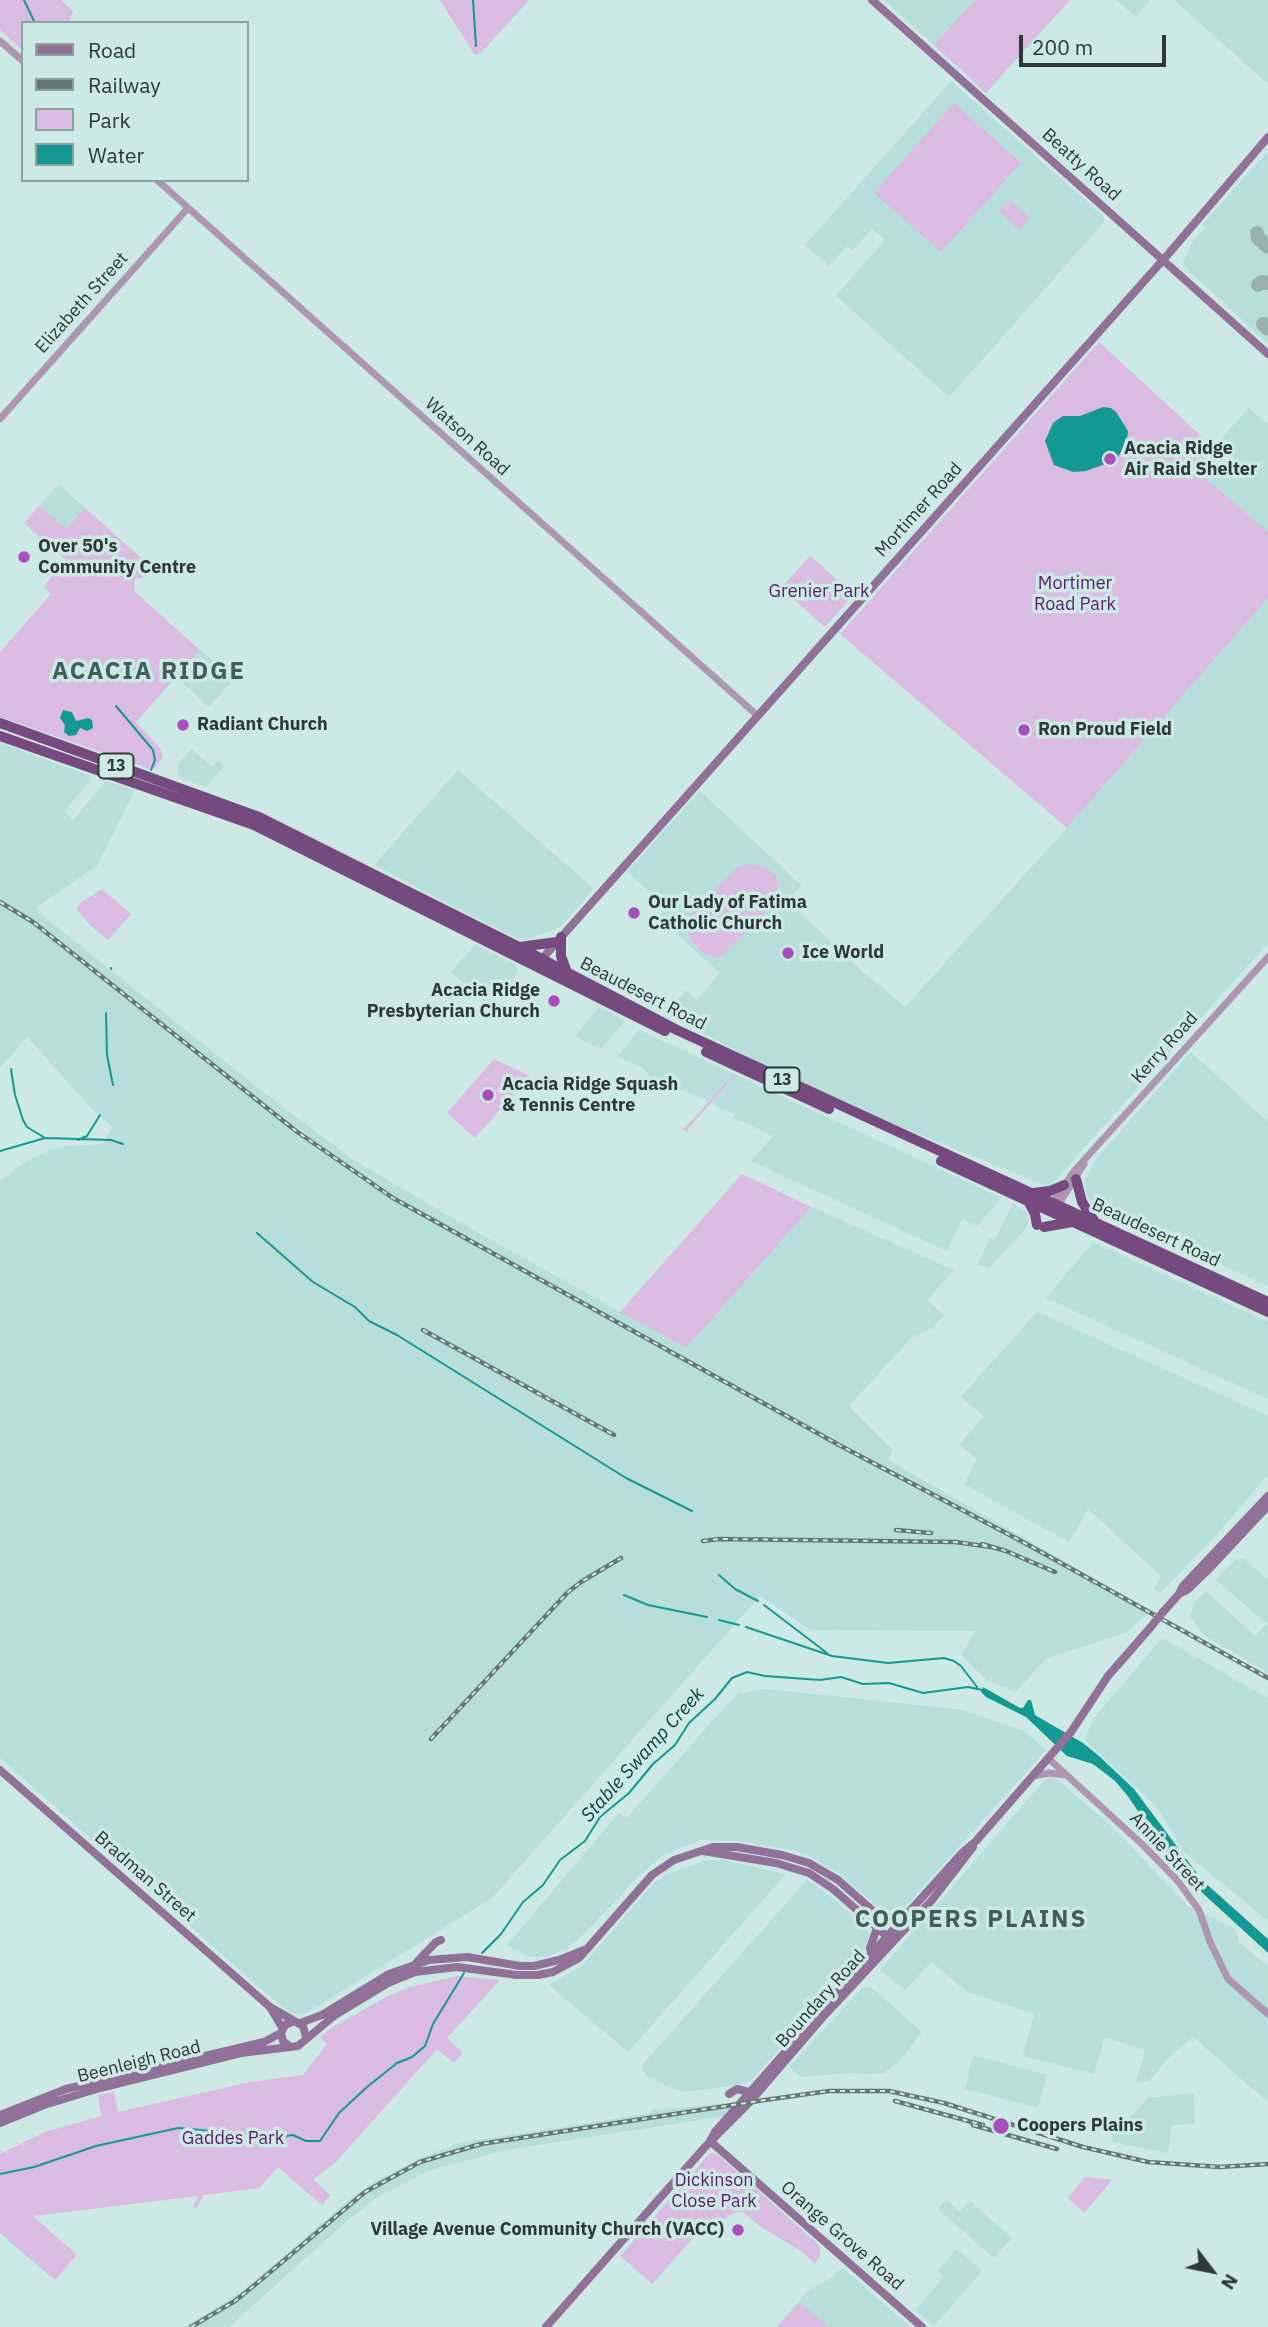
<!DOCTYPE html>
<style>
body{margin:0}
#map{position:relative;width:1268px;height:2327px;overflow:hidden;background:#cce9e6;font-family:"IBM Plex Sans",sans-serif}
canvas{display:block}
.legend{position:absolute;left:21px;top:21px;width:228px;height:161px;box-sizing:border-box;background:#cce9e6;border:2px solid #8ca2a0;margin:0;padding:9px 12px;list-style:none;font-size:21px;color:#2d3837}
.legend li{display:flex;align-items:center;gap:14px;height:35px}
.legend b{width:35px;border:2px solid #8ca2a0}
.north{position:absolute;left:1177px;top:2236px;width:70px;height:70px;-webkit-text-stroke:5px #cce9e6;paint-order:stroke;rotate:122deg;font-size:19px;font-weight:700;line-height:28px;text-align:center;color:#2d3837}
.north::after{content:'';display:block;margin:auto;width:24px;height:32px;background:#2d3837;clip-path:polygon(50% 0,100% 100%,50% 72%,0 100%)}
.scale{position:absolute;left:1019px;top:35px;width:147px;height:32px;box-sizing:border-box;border:4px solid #2d3837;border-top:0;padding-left:9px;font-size:21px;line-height:24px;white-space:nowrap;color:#2d3837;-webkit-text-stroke:5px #cce9e6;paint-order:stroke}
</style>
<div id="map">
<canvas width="1268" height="2327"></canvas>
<ul class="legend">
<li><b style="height:9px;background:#927199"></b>Road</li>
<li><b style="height:9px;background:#657775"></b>Railway</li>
<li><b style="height:19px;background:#dabbe1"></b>Park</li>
<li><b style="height:19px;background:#149992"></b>Water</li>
</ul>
<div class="north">N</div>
<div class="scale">200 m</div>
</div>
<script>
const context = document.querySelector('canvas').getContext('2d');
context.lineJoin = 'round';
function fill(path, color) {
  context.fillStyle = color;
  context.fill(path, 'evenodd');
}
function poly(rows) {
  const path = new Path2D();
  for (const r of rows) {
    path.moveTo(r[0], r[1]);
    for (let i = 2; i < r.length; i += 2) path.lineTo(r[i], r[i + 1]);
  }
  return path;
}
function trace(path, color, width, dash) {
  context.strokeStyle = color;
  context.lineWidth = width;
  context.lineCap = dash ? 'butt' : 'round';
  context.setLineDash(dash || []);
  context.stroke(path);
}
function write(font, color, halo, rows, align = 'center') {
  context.font = font + ' "IBM Plex Sans",sans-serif';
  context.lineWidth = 7;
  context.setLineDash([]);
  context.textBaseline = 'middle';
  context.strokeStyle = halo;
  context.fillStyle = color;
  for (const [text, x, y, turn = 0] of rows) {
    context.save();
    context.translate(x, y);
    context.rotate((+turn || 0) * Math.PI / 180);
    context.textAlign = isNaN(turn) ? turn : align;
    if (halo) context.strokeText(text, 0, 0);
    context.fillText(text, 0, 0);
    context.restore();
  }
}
fill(poly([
 [884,0,975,0,934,45],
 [1116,0,1150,0,1136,17],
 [1174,0,1268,0,1268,84],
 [951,81,1104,217,1104,222,951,395,947,395,836,296,885,240,872,229,853,250,847,246,829,266,805,245],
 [1268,151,1268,344,1185,267,1183,262,1193,241,1205,228,1202,225],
 [1249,408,1268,425,1268,532,1194,468],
 [58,484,85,508,66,529,39,506],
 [1268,598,1268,943,1049,1187,827,1097,665,1014,686,990,697,1000,720,973,658,917,666,907,627,872,700,791,802,886,786,899,863,972,905,1007,1067,828],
 [200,650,234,679,209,707,176,677],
 [0,743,91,776,91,780,64,811,73,820,106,781,135,790,97,866,41,904,36,910,262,1091,355,1161,468,1227,685,1348,811,1207,954,1270,927,1300,944,1315,932,1328,911,1338,849,1406,893,1450,888,1460,1151,1611,1125,1633,1047,1658,1015,1692,987,1680,961,1655,975,1631,811,1630,760,1596,492,1898,305,2014,291,2013,276,2002,0,1758,0,1180,27,1161,48,1151,66,1146,103,1144,113,1127,92,1109,27,1037,0,1068],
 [192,749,212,767,218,760,224,766,206,787,182,779,178,774,178,764],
 [458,770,592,887,592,891,560,927,527,940,514,937,374,865],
 [475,945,516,965,517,971,513,982,491,1007,451,972],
 [599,1007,625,1021,601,1049,575,1036],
 [639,1030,719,1067,733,1074,708,1101,653,1078,645,1071,645,1069,618,1056],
 [1191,1052,1268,1122,1268,1286,1100,1208,1089,1199,1086,1193,1085,1180,1096,1159],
 [734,1076,738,1076,1002,1198,977,1226,962,1219,947,1251,895,1227,751,1161,773,1136,734,1118,734,1114,711,1103],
 [1013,1203,1027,1213,1029,1221,1025,1230,989,1268,977,1265,990,1238,995,1240],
 [1093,1242,1268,1322,1268,1399,1046,1298],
 [1037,1312,1268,1416,1268,1475,1208,1544,1161,1592,1154,1589,1161,1576,1088,1509,1069,1542,964,1484,977,1459,959,1445,984,1416,961,1397],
 [1238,1558,1244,1559,1268,1580,1268,1673,1203,1634,1190,1616,1195,1602,1206,1591,1255,1636,1267,1624,1215,1579],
 [1162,1638,1268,1698,1268,1921,1184,1852,1158,1808,1084,1739,1095,1717],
 [766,1689,964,1710,1024,1731,1046,1750,906,1906,898,1912,892,1914,883,1912,841,1875,802,1852,739,1841,702,1840,665,1854,641,1874,585,1933,566,1949,548,1956,528,1957,507,1945,619,1813,626,1819,729,1702,740,1693],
 [1049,1778,1056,1779,1109,1824,1188,1906,1235,1929,1240,1943,1268,1966,1268,2102,1193,2037,1172,2054,1149,2081,1136,2083,1145,2050,1105,2037,1094,2074,1023,2056,1034,2014,967,1992,931,1962,905,1990,880,1970,1044,1781],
 [723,1860,786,1874,628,2052,549,1985,583,1965,652,1885,665,1875,703,1861],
 [807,1880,823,1890,868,1930,870,1935,864,1950,830,1988,821,2002,751,2081,738,2085,685,2092,670,2088,646,2075,642,2068,643,2064],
 [871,1987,922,2032,898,2063,883,2073,873,2074,849,2073,801,2077,789,2067,862,1988],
 [973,2055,1047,2075,1038,2108,965,2089],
 [1194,2093,1195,2124,1172,2125,1168,2153,1112,2142,1113,2135,1148,2098],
 [737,2102,725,2116,506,2150,430,2170,379,2196,348,2220,229,2327,185,2327,244,2290,350,2199,374,2182,419,2159,459,2143,651,2113,654,2108,657,2110],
 [946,2200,960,2212,970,2201,1012,2238,994,2258,938,2209],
 [957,2249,982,2271,934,2326,915,2310,944,2277,938,2270],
 [841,2269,844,2269,910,2327,776,2327,809,2290,830,2279]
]), '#b7deda');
fill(poly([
 [0,0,61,0,73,11,69,23,23,23,23,51,0,30],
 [440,0,529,0,480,54,475,55],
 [975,0,1070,0,986,93,934,45],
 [954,103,1021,163,941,252,874,193],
 [1010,200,1030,218,1019,230,999,211],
 [1099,342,1213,447,1194,468,1268,532,1268,598,1067,828,840,634],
 [39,506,66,529,85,508,150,566,142,578,135,579,134,591,200,650,136,722,161,749,163,758,153,770,0,717,0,652,51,594,44,586,66,560,24,523],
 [810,556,854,594,825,627,781,588],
 [750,863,764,867,776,875,778,890,772,905,722,956,714,957,702,952,689,938,688,926,692,913,738,867],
 [102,889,131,914,108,940,91,926,77,910,79,904],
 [494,1059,530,1076,475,1138,447,1113],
 [733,1074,738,1076,734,1076,688,1129,688,1132,682,1129,685,1128],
 [742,1174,811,1207,686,1348,620,1312],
 [457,1976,500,1980,447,2038,463,2053,454,2063,437,2049,335,2163,313,2179,330,2195,322,2205,278,2167,259,2188,204,2195,196,2208,193,2207,198,2196,33,2216,77,2255,55,2280,0,2233,0,2154,45,2132,101,2116,98,2095,114,2092,118,2112,250,2082,303,2075,327,2044,320,2037,333,2027,386,1997,410,1987],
 [710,2153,717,2154,820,2246,820,2256,815,2264,801,2251,761,2227,743,2212,736,2212,696,2235,652,2284,620,2256],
 [1085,2177,1112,2180,1084,2213,1068,2198],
 [798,2304,803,2305,828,2327,777,2327]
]), '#dabbe1');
fill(poly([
 [1103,407,1111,408,1116,412,1128,431,1127,441,1118,457,1111,462,1086,471,1073,472,1054,465,1045,441,1053,423,1063,416,1080,416],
 [63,710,72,712,76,721,88,718,92,720,93,728,87,731,80,728,76,735,69,736,64,732,65,725,60,718],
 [983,1687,1020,1708,1023,1708,1028,1700,1031,1700,1035,1715,1083,1743,1099,1756,1134,1789,1202,1880,1268,1939,1268,1953,1196,1887,1164,1849,1127,1795,1115,1781,1093,1764,1067,1756,1026,1717,986,1697,981,1692]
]), '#149992');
trace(poly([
 [24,0,35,23],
 [473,0,476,46],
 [116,706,153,750,155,760,151,770],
 [111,969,111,968],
 [106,1013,107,1055,113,1085],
 [11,1069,15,1095,23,1120,27,1127,45,1138],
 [78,1140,87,1136,100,1115],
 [0,1151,45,1138,111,1140,123,1144],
 [257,1233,313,1282,355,1307,369,1321,397,1335,626,1478,692,1511],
 [719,1575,735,1589,758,1601],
 [624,1595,648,1605,707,1617],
 [764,1605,827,1653],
 [719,1620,739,1625],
 [746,1627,832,1656,888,1663,944,1658,954,1661,961,1666,977,1687],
 [482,1953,501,1934,523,1902,543,1885,560,1860,585,1841,600,1817,629,1793,653,1764,675,1745,689,1723,715,1699,732,1678,747,1672,765,1676,820,1680,841,1677,863,1684,889,1683,923,1693,968,1687,982,1690],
 [0,2174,34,2167,96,2146,178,2128,277,2137,293,2135,306,2141,320,2141,339,2113,367,2087,397,2063,412,2057,425,2046,433,2024,464,1973]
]), '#149992', 2);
trace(poly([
 [1257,233,1258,238,1268,247],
 [1258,285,1262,282,1268,283],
 [1263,324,1268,329]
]), '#98b0ae', 14);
trace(poly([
 [0,41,23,61],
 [157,180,758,716],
 [0,419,188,208],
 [1050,1206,1075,1170,1268,957],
 [1057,1207,1084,1164],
 [1048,1758,1144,1846,1177,1880,1199,1910,1210,1942,1228,1979,1268,2014],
 [1033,1776,1049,1773,1066,1775]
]), '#ad96b1', 7);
trace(poly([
 [872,0,1268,354],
 [540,961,1170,252,1268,137],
 [1179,1594,1187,1590,1210,1568,1268,1506],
 [1163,1612,1179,1594,1183,1586,1268,1496],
 [0,1770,270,2007,303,2026,306,2037],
 [703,1851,776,1863,809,1873,833,1889,890,1939],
 [871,1954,870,1948,877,1928],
 [416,1963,436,1942,441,1940],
 [270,2007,283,2029],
 [300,2023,322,2015,389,1974,429,1960,467,1957,520,1966,534,1966,559,1960,584,1950],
 [289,2046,283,2041,281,2033,285,2025,292,2022],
 [729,2094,737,2089,749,2092],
 [0,2115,66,2089,264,2042,281,2033],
 [0,2123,44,2105,100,2088,241,2053,298,2046,335,2015,388,1983,415,1972,457,1967,517,1975,538,1975,553,1972,579,1958,652,1875,674,1860,713,1847,737,1847,782,1855,809,1863,838,1880,880,1917,889,1920,902,1920],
 [710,2141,715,2132,883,1941,962,1853,976,1841,1071,1732,1108,1676,1150,1628],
 [710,2141,922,2327],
 [546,2327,705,2147,750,2102,823,2017,932,1900,973,1847]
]), '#927199', 8);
trace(poly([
 [0,723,259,817,519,947,677,1030,1268,1302],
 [0,736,254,825,665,1031],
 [561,937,561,956,567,972],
 [519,947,557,942],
 [706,1052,829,1109],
 [941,1161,1268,1312],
 [1076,1179,1082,1202,1095,1222],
 [1033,1193,1050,1191,1064,1185],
 [1028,1201,1035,1214,1037,1225],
 [1044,1227,1072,1222]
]), '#764a7e', 10);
const rail = poly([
 [0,902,33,922,296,1131,393,1198,839,1445,1023,1542,1268,1678],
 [423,1330,614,1435],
 [896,1530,931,1533],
 [703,1541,719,1539,955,1542,991,1547],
 [982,1544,1006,1551,1055,1572],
 [431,1739,567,1593,581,1582,621,1558],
 [895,2101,983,2125],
 [973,2125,1057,2149],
 [191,2327,235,2301,262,2279,365,2192,420,2162,481,2144,765,2100,829,2091,889,2091,944,2103,1083,2147,1148,2162,1220,2167,1268,2164]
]);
trace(rail, '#657775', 4.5);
trace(rail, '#cce9e6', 2, [5]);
trace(poly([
 [1150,1628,1163,1612]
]), '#927199', 8);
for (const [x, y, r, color] of [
 [1110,459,7,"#a94fbb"],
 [24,557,7,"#a94fbb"],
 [183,725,7,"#a94fbb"],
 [1024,730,7,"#a94fbb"],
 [634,913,7,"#a94fbb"],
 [788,953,7,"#a94fbb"],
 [554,1001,7,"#a94fbb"],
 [488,1095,7,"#a94fbb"],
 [1001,2126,9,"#a94fbb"],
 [738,2230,7,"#a94fbb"]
]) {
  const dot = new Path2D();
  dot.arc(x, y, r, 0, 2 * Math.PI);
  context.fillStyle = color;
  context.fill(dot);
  trace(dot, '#cce9e6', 2.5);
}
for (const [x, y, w] of [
 [116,766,35],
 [782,1080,35]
]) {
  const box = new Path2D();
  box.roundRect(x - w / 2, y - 12.5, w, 25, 5);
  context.fillStyle = '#cce9e6';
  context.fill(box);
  trace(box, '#2d3837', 2);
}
write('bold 16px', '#2d3837', null, [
 ["13",116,766],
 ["13",782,1080]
]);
write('18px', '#2d3837', '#cce9e6', [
 ["Beatty Road",1081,165,42],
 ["Elizabeth Street",82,303,-48],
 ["Watson Road",467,437,42],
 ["Mortimer Road",919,510,-48],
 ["Beaudesert Road",643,994,27],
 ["Kerry Road",1165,1048,-48],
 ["Beaudesert Road",1156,1233,25],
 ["Annie Street",1167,1852,47],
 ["Bradman Street",145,1877,41],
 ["Boundary Road",821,1999,-48],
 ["Beenleigh Road",139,2062,-14],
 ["Orange Grove Road",842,2236,41]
]);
write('bold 18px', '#2d3837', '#cce9e6', [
 ["Acacia Ridge",1124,449],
 ["Air Raid Shelter",1124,470],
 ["Over 50's",38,547],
 ["Community Centre",38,568],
 ["Radiant Church",197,725],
 ["Ron Proud Field",1038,730],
 ["Our Lady of Fatima",648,903],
 ["Catholic Church",648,924],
 ["Ice World",802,953],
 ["Acacia Ridge",540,991,"right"],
 ["Presbyterian Church",540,1012,"right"],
 ["Acacia Ridge Squash",502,1085],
 ["& Tennis Centre",502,1106],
 ["Coopers Plains",1017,2126],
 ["Village Avenue Community Church (VACC)",724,2230,"right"]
], 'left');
write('18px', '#5b1d67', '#cce9e6', [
 ["Mortimer",1075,584],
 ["Road Park",1075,605],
 ["Grenier Park",819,592],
 ["Gaddes Park",233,2139],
 ["Dickinson",714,2181],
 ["Close Park",714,2202]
]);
write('italic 19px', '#063d3a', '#cce9e6', [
 ["Stable Swamp Creek",643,1755,-48]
]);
context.letterSpacing = '2px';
write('bold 24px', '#435d5b', '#cce9e6', [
 ["ACACIA RIDGE",149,672],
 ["COOPERS PLAINS",971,1920]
]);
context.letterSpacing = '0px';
</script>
